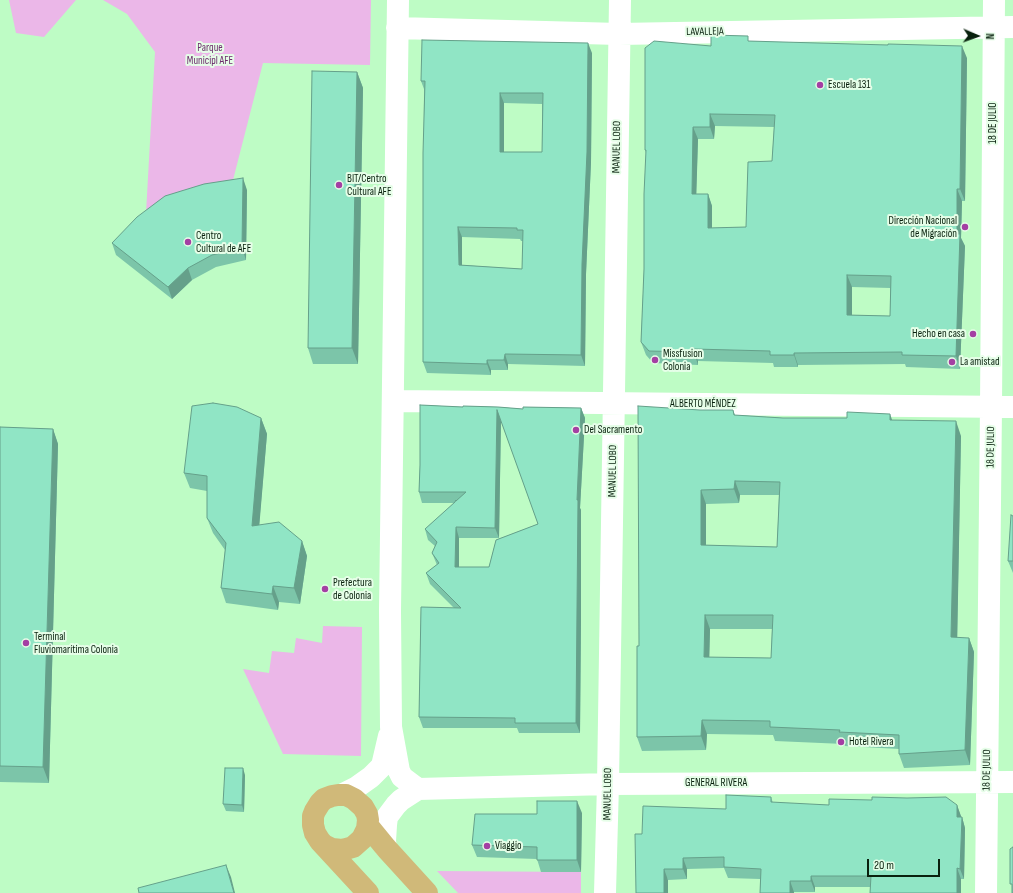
<!DOCTYPE html>
<meta charset="utf-8">
<style>
body{margin:0}
#map{position:relative;width:1013px;height:893px;overflow:hidden;background:#befcc5;font-family:"Sofia Sans Condensed",sans-serif}
canvas{display:block}
.north{position:absolute;left:957px;top:16px;width:40px;height:40px;-webkit-text-stroke:3px #e6fee8;paint-order:stroke;rotate:92deg;font-size:11px;font-weight:700;line-height:16px;text-align:center;color:#09210e}
.north::after{content:'';display:block;margin:auto;width:14px;height:18px;background:#09210e;clip-path:polygon(50% 0,100% 100%,50% 72%,0 100%)}
.scale{position:absolute;left:867px;top:859px;width:73px;height:18px;box-sizing:border-box;border:2px solid #09210e;border-top:0;padding-left:5px;font-size:12px;line-height:14px;white-space:nowrap;color:#09210e;-webkit-text-stroke:3px #e6fee8;paint-order:stroke}
</style>
<div id="map">
<canvas width="1013" height="893"></canvas>
<div class="north">N</div>
<div class="scale">20 m</div>
</div>
<script>
const context = document.querySelector('canvas').getContext('2d');
context.lineJoin = 'round';
function fill(path, color) {
  context.fillStyle = color;
  context.fill(path, 'evenodd');
}
function poly(rows) {
  const path = new Path2D();
  for (const r of rows) {
    path.moveTo(r[0], r[1]);
    for (let i = 2; i < r.length; i += 2) path.lineTo(r[i], r[i + 1]);
  }
  return path;
}
function trace(path, color, width, dash) {
  context.strokeStyle = color;
  context.lineWidth = width;
  context.lineCap = dash ? 'butt' : 'round';
  context.setLineDash(dash || []);
  context.stroke(path);
}
function write(font, color, halo, rows, align = 'center') {
  context.font = font + ' "Sofia Sans Condensed",sans-serif';
  context.lineWidth = 4;
  context.setLineDash([]);
  context.textBaseline = 'middle';
  context.strokeStyle = halo;
  context.fillStyle = color;
  for (const [text, x, y, turn = 0] of rows) {
    context.save();
    context.translate(x, y);
    context.rotate((+turn || 0) * Math.PI / 180);
    context.textAlign = isNaN(turn) ? turn : align;
    if (halo) context.strokeText(text, 0, 0);
    context.fillText(text, 0, 0);
    context.restore();
  }
}
fill(poly([
 [9,0,76,0,44,37,16,33],
 [103,0,371,0,370,65,263,63,233,180,146,213,155,52,127,14],
 [323,626,362,627,361,756,283,754,243,669,269,673,272,651,294,653,296,638,322,643],
 [437,871,581,872,581,893,458,893]
]), '#ebb7e8');
trace(poly([
 [398,0,390,611,391,727,399,771,402,777,418,789],
 [397,28,619,34,1013,27],
 [393,401,1013,407],
 [418,789,608,784,1013,782],
 [341,795,357,787,371,777,382,766,389,736],
 [386,848,385,841,386,825,387,817,396,805,401,800,418,789],
 [605,893,608,784,620,0],
 [986,893,991,406,994,0]
]), '#fff', 22);
trace(poly([
 [368,826,386,848,427,893],
 [324,845,332,849,342,850,353,847,362,839,367,829,368,820,367,814,363,807,354,799,346,795,338,795,332,796,324,799,320,803,315,811,313,816,313,825,315,833,320,841,368,893]
]), '#d0b979', 22);
fill(poly([
 [750,41,967,58,965,201,962,201,961,238,965,246,960,369,906,367,905,364,798,365,798,367,774,367,773,363,698,361,698,365,653,363,646,355,641,342,644,269,646,153,645,150,711,46],
 [715,126,774,127,772,161,746,227,712,228,712,206,708,194,696,194,698,139,714,139],
 [852,287,890,288,890,316,852,315],
 [592,53,591,162,586,274,585,366,508,364,508,370,491,370,491,375,427,373,423,362,424,89,421,81],
 [504,103,542,104,542,152,504,152],
 [462,237,520,239,521,241,523,241,522,269,462,265],
 [357,72,363,88,358,364,313,364,308,348],
 [247,190,246,260,216,267,192,280,172,299,116,255,112,243],
 [420,405,463,407,463,406,498,407,523,409,523,407,581,408,585,418,580,508,581,510,581,619,580,733,519,733,517,728,423,728,419,717,421,607,454,608,430,584,426,573,437,565,432,553,435,546,428,540,425,529,454,503,422,503,419,492,420,465],
 [501,420,538,524,496,540,489,567,459,567,459,538,499,538],
 [700,410,733,410,735,415,783,418,893,420,961,436,957,638,969,638,974,652,970,765,904,768,899,754,899,749,845,746,844,744,775,741,773,735,707,734,706,750,642,751,637,737,639,646],
 [740,495,779,495,777,547,706,545,706,504,739,503],
 [710,629,772,629,771,658,709,657],
 [261,418,267,434,259,525,302,541,307,556,300,604,279,602,278,610,226,603,221,588,225,550,213,533,207,518,207,491,190,488,184,473],
 [0,427,53,429,58,444,49,783,0,782],
 [1013,516,1013,573,1008,561],
 [245,775,244,812,226,811,223,804],
 [771,797,773,803,829,805,957,805,961,817,962,817,965,828,964,879,961,879,961,893,870,893,870,887,815,887,815,892,794,892,794,893,760,893,760,879,728,878,724,868,687,869,687,879,668,880,642,834,726,809],
 [582,813,581,872,541,872,537,859,477,857,472,845,537,814]
]), '#7cc5a9');
fill(poly([
 [588,43,592,53,591,162,586,274,585,366,581,355,582,264],
 [962,46,967,58,965,201,960,189],
 [357,72,363,88,358,364,352,348],
 [500,93,504,103,504,163,500,152],
 [710,114,715,126,714,139,710,127],
 [693,127,698,139,696,206,692,194],
 [243,178,247,190,246,260,242,248],
 [957,189,962,201,961,238,965,246,960,369,956,356],
 [708,194,712,206,712,240,708,228],
 [458,227,462,237,462,275,459,265],
 [188,268,192,280,172,299,168,287],
 [847,275,852,287,852,327,847,315],
 [694,349,698,361,698,365,694,352],
 [794,353,798,365,798,367,794,355],
 [505,354,508,364,508,370,504,360],
 [487,360,491,370,491,375,487,364],
 [581,408,585,418,580,508,581,510,581,619,580,733,576,723,577,500],
 [497,410,501,420,499,538,495,528],
 [890,414,895,428,890,420],
 [261,418,267,434,258,541,252,526],
 [956,421,961,436,957,651,951,637],
 [53,429,58,444,49,783,43,767],
 [735,481,740,495,739,503,734,489],
 [701,490,706,504,706,559,701,545],
 [456,527,459,538,459,578,455,567],
 [302,541,307,556,300,604,294,588],
 [273,586,279,602,278,610,272,594],
 [705,615,710,629,709,671,704,657],
 [969,638,974,652,970,765,965,750],
 [702,720,707,734,706,750,701,736],
 [243,768,245,775,244,812,242,805],
 [577,801,582,813,581,872,577,860],
 [957,805,961,816,961,827,957,817],
 [962,817,965,828,964,879,960,869],
 [683,858,687,869,687,879,683,869],
 [226,865,231,877,235,893,234,893],
 [957,868,961,879,961,893,957,893],
 [664,869,668,880,668,893,664,893],
 [811,876,815,887,815,892,811,881],
 [790,881,794,892,794,893,790,893]
]), '#65a08a');
const building = poly([
 [711,35,748,36,748,41,888,45,888,44,962,46,960,189,957,189,957,234,960,234,956,356,902,355,902,352,794,353,794,355,770,355,770,351,694,349,694,352,649,351,641,342,644,269,644,194,646,150,645,150,645,48,654,41,711,46,711,35],
 [710,114,775,115,772,161,748,162,746,227,708,228,708,194,692,194,693,127,710,127,710,114],
 [847,275,891,276,890,316,847,315,847,275],
 [422,40,588,43,587,152,582,264,581,355,505,354,504,360,487,360,487,364,423,362,423,153,425,81,421,81,422,40],
 [500,93,543,93,542,152,500,152,500,93],
 [458,227,517,228,517,230,523,230,522,269,459,265,458,227],
 [312,71,357,72,352,348,308,348,312,71],
 [243,178,242,248,212,255,188,268,168,287,112,243,137,217,165,196,204,184,243,178],
 [213,403,237,407,261,418,252,526,279,522,302,541,294,588,273,586,272,594,221,588,226,543,207,518,207,476,184,473,192,406,213,403],
 [420,405,463,407,463,406,498,407,523,409,523,407,581,408,577,500,578,500,577,608,576,723,515,723,515,718,419,717,421,607,461,608,426,573,439,563,432,553,437,542,425,529,455,502,456,500,456,501,466,492,419,492,420,465,420,405],
 [497,410,538,524,496,540,489,567,455,567,456,527,495,528,497,410],
 [638,406,700,410,733,410,734,415,783,418,847,418,847,412,890,414,890,420,956,421,951,637,969,638,965,750,899,754,899,735,839,732,840,730,770,727,770,721,702,720,701,736,637,737,637,646,639,646,638,406],
 [735,481,780,482,777,547,701,545,701,490,734,489,735,481],
 [705,615,773,615,771,658,704,657,705,615],
 [0,427,53,429,43,767,0,766,0,427],
 [1011,515,1013,516,1013,561,1008,561,1011,515],
 [225,768,243,768,242,805,223,804,225,768],
 [726,795,771,797,771,802,829,805,829,799,872,800,872,797,907,798,946,797,957,805,957,817,962,817,960,869,957,868,957,893,870,893,871,876,811,876,811,881,790,881,790,893,760,893,761,869,724,867,724,857,683,858,683,869,664,869,664,893,636,893,635,834,642,834,643,806,726,809,726,795],
 [537,801,577,801,577,860,537,860,537,847,472,845,475,814,537,814,537,801],
 [1013,847,1013,893,1012,893,1012,884,1010,884,1010,849,1013,847],
 [226,865,234,893,139,893,138,888,226,865]
]);
fill(building, '#90e5c5');
trace(building, '#65a08a', 1);
for (const [x, y, r, color] of [
 [820,85,4,"#a43fa3"],
 [339,185,4,"#a43fa3"],
 [965,227,4,"#a43fa3"],
 [188,242,4,"#a43fa3"],
 [973,334,4,"#a43fa3"],
 [655,360,4,"#a43fa3"],
 [952,362,4,"#a43fa3"],
 [576,430,4,"#a43fa3"],
 [325,589,4,"#a43fa3"],
 [26,643,4,"#a43fa3"],
 [841,742,4,"#a43fa3"],
 [487,846,4,"#a43fa3"]
]) {
  const dot = new Path2D();
  dot.arc(x, y, r, 0, 2 * Math.PI);
  context.fillStyle = color;
  context.fill(dot);
  trace(dot, '#e6fee8', 1.5);
}
write('11px', '#09210e', '#e6fee8', [
 ["LAVALLEJA",705,32,-1],
 ["18 DE JULIO",993,123,-90],
 ["MANUEL LOBO",617,147,-89],
 ["ALBERTO MÉNDEZ",703,404],
 ["18 DE JULIO",991,447,-89],
 ["MANUEL LOBO",613,471,-89],
 ["18 DE JULIO",987,770,-89],
 ["GENERAL RIVERA",716,783],
 ["MANUEL LOBO",608,794,-89]
]);
write('11px', '#6c2b6b', '#e6fee8', [
 ["Parque",210,48],
 ["Municipl AFE",210,61]
]);
write('11px', '#09210e', '#e6fee8', [
 ["Escuela 131",828,85],
 ["BIT/Centro",347,179],
 ["Cultural AFE",347,192],
 ["Dirección Nacional",957,221,"right"],
 ["de Migración",957,234,"right"],
 ["Centro",196,236],
 ["Cultural de AFE",196,249],
 ["Hecho en casa",965,334,"right"],
 ["Missfusion",663,354],
 ["Colonia",663,367],
 ["La amistad",960,362],
 ["Del Sacramento",584,430],
 ["Prefectura",333,583],
 ["de Colonia",333,596],
 ["Terminal",34,637],
 ["Fluviomarítima Colonia",34,650],
 ["Hotel Rivera",849,742],
 ["Viaggio",495,846]
], 'left');
</script>
